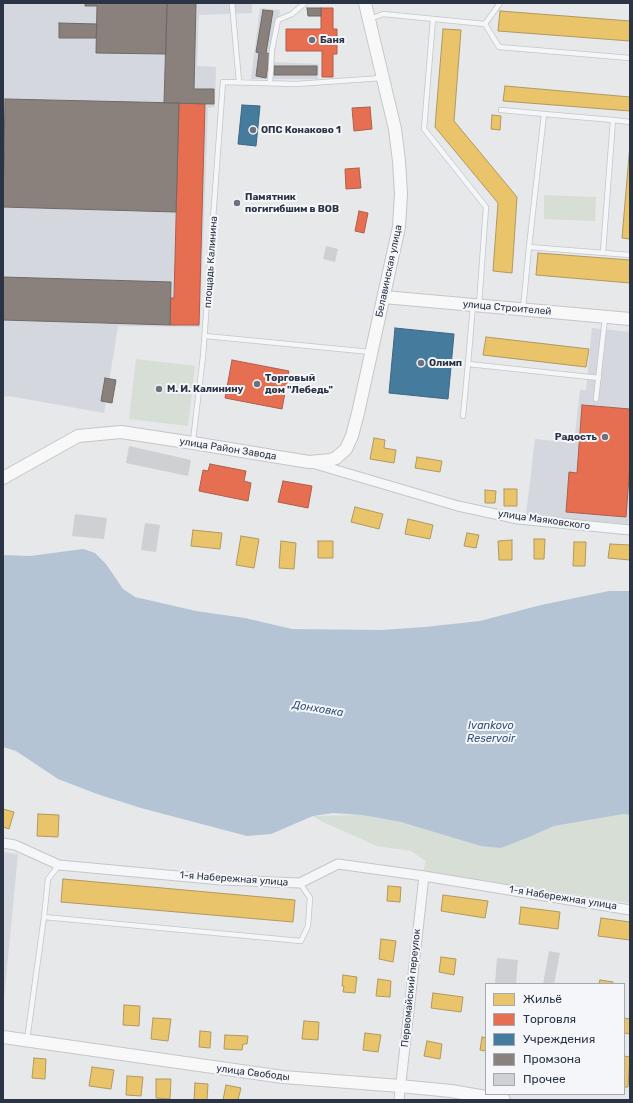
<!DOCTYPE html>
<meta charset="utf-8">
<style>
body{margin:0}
#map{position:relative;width:633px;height:1103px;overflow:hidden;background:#e6e8ea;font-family:Rubik,sans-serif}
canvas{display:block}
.frame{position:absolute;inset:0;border:4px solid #2b3445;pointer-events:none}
.legend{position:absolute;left:485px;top:983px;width:140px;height:112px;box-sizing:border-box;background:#f4f6f9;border:1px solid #a4a8b1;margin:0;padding:5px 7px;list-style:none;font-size:12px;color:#2b3445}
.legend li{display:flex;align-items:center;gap:8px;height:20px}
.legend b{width:20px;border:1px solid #a4a8b1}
</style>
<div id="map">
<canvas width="633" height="1103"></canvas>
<div class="frame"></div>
<ul class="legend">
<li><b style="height:11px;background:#e9c46a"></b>Жильё</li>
<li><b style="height:11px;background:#e76f51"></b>Торговля</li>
<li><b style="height:11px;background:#457b9d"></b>Учреждения</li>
<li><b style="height:11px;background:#8a817c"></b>Промзона</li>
<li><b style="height:11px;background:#ced0d3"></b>Прочее</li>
</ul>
</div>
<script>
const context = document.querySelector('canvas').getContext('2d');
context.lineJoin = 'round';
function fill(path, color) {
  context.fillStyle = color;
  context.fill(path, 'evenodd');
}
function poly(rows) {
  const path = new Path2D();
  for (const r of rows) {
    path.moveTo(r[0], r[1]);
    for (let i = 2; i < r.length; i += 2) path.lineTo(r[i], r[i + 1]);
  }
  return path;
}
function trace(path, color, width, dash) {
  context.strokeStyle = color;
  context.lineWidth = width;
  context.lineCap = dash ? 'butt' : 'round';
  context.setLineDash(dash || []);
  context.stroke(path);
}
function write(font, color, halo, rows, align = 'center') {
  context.font = font + ' Rubik,sans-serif';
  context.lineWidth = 4;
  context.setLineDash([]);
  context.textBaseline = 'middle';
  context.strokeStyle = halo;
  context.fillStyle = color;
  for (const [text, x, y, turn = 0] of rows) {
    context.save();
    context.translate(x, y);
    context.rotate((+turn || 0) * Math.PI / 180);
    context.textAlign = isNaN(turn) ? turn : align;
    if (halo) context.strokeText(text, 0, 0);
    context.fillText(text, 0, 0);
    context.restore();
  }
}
fill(poly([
 [3,3,252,3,252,13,199,15,197,66,216,67,215,107,208,108,200,327,118,326,104,413,9,396,3,397],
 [260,8,280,10,274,62,319,64,318,79,251,79],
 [592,328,630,332,630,506,628,524,526,515,535,439,574,443,580,390,586,390],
 [3,852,18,854,3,1009]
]), '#d4d7dd');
fill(poly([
 [544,195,596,197,595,221,544,219],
 [136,359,195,366,188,426,129,419],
 [624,814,630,815,630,903,423,871,426,861,411,851,377,846,323,822,313,816,362,815,401,822,501,848,527,838,554,826]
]), '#d6ded6');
fill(poly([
 [83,549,95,553,106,564,123,589,135,597,196,611,245,618,292,629,381,630,425,627,480,621,541,605,609,591,630,591,630,815,624,814,554,826,527,838,501,848,481,846,401,822,362,815,333,813,313,816,271,834,247,836,141,808,97,794,58,779,16,751,3,747,3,555,30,556]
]), '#b4c4d5');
const homes = poly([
 [500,11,630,21,630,41,498,31,500,11],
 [443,29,461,30,454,121,517,197,512,273,493,271,498,203,435,127,443,29],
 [505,86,630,97,630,111,503,101,505,86],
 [492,115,501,116,500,130,491,129,492,115],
 [630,144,630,239,622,238,630,144],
 [538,253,630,260,630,283,536,275,538,253],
 [486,337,589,349,586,367,483,355,486,337],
 [374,438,385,440,384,448,396,450,394,463,370,459,374,438],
 [417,457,442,461,440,472,415,468,417,457],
 [504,489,517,489,517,506,504,506,504,489],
 [485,490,496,491,495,503,485,503,485,490],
 [355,507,383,514,379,529,351,522,355,507],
 [408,519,433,525,430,539,405,534,408,519],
 [193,530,222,533,220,549,191,546,193,530],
 [467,533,479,535,476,548,464,546,467,533],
 [241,536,259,539,254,568,236,565,241,536],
 [534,539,545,539,544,559,534,559,534,539],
 [512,540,512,560,499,560,498,541,512,540],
 [281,541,296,543,294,569,279,568,281,541],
 [318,541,333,541,333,558,318,558,318,541],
 [574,542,586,542,585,566,573,566,574,542],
 [610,544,630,545,630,560,608,558,610,544],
 [3,809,14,812,9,829,3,827,3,809],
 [38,814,59,815,58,837,37,836,38,814],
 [63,879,295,900,293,922,61,902,63,879],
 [388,886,401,887,400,902,387,901,388,886],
 [443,895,488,901,485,918,441,911,443,895],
 [521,907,560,912,558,929,519,924,521,907],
 [601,918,630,922,630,940,598,936,601,918],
 [381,939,396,941,393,962,379,959,381,939],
 [441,957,456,959,454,975,439,972,441,957],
 [343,975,357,977,355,993,343,992,344,986,342,986,343,975],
 [378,979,391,981,390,997,376,996,378,979],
 [600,980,613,982,613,984,599,984,600,980],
 [433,993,463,997,461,1012,431,1008,433,993],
 [124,1005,140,1006,139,1026,123,1025,124,1005],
 [153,1018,171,1019,168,1041,151,1039,153,1018],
 [624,1018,630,1019,630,1034,624,1033,624,1018],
 [304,1021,319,1022,318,1040,302,1039,304,1021],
 [200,1031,211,1032,210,1048,199,1047,200,1031],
 [365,1033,381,1035,378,1052,363,1050,365,1033],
 [225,1035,248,1036,247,1044,243,1044,242,1050,224,1049,225,1035],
 [482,1037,486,1038,486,1051,480,1050,482,1037],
 [427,1041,442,1044,440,1059,424,1056,427,1041],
 [624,1056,630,1057,628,1087,624,1087,624,1056],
 [34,1058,46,1059,45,1079,32,1078,34,1058],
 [92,1067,114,1070,111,1089,89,1086,92,1067],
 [127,1076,143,1077,141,1096,126,1095,127,1076],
 [156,1079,171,1079,170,1099,156,1098,156,1079],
 [195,1083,208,1084,207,1100,194,1100,195,1083],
 [226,1085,241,1088,238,1100,223,1100,226,1085]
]);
fill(homes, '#e9c46a');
trace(homes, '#b0995f', 1);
const shops = poly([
 [321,8,333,8,333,29,337,29,337,54,333,54,333,77,322,77,322,51,286,51,286,29,321,29,321,8],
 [179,103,205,104,199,325,170,325,170,298,174,298,179,103],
 [370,107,372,129,354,131,352,108,370,107],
 [359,168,361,188,346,189,345,169,359,168],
 [359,211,368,213,364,233,355,231,359,211],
 [232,360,289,371,282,409,225,398,232,360],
 [582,405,630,409,630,464,626,517,566,512,569,472,577,473,582,405],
 [210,464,246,471,244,481,251,483,248,501,199,491,203,470,208,471,210,464],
 [283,481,312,486,308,508,278,502,283,481]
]);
fill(shops, '#e76f51');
trace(shops, '#af5d4d', 1);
const public = poly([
 [242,105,260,106,256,146,238,144,242,105],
 [395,328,454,334,448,399,389,393,395,328]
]);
fill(public, '#457b9d');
trace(public, '#3d6683', 1);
const industry = poly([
 [85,3,167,3,166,54,96,53,97,6,85,6,85,3],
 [167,3,196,3,194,89,214,89,214,104,164,103,167,3],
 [307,8,321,8,321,16,308,16,307,8],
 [263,10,273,11,266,53,270,54,266,78,256,76,259,53,256,52,263,10],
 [59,23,97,24,96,38,59,38,59,23],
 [274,66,317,66,317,75,274,75,274,66],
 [5,99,179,103,176,212,3,207,5,99],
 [3,152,4,152,3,190,3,152],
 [3,277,171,282,170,325,3,320,3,277],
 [105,378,116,380,112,403,101,401,105,378]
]);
fill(industry, '#8a817c');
trace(industry, '#6e6a6c', 1);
fill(poly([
 [326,246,338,249,335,262,323,259],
 [129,446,191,460,188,476,126,463],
 [75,514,107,518,104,539,72,536],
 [145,523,160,525,156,552,141,550],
 [549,951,560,953,554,984,543,984],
 [497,958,518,960,516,984,495,984]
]), '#ced0d3');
const lane = poly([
 [232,3,239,82],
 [370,19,383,14,485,24,500,3],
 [433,19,424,129,486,207,479,305],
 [485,24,499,47,630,58],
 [270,83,272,50,278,20,292,14,305,3],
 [501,110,544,114,529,247],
 [544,114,613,120,603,252],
 [613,120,630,122],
 [473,305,468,364,599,378],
 [523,309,529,247,630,255],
 [205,336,371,352],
 [596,399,605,318],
 [463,416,468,364],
 [193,441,203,356,223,82,296,84,382,78],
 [44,917,48,879,59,865],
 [27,1040,44,917,301,941,308,926,310,898,300,883]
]);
const street = poly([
 [312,463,458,506,518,519,630,530],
 [3,843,15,845,59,865,221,880,300,883,338,864,424,876,630,910],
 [399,1100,424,876]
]);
const secondary = poly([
 [384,297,630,319],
 [3,478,78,436,121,432,193,443,309,462,330,460,336,458,346,449,352,436,358,413,391,263,399,227,401,194,399,161,395,129,365,3],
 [3,1037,283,1077,400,1086,451,1091,504,1100]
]);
trace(lane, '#c4c6c8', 6);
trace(street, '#c4c6c8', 11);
trace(secondary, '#c4c6c8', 14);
trace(lane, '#f5f6f7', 4.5);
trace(street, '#f5f6f7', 9);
trace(secondary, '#f8f8f8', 12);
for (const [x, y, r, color] of [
 [312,40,4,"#6c737f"],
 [253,130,4,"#6c737f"],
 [237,203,4,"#6c737f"],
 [421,363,4,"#6c737f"],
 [257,384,4,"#6c737f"],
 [159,389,4,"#6c737f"],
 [605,437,4,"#6c737f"]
]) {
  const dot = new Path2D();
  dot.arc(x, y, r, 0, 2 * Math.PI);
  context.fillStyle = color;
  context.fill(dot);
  trace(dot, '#f4f6f9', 1.5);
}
write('bold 10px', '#2b3445', '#f4f6f9', [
 ["Баня",320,40],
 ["ОПС Конаково 1",261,130],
 ["Памятник",245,197],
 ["погигибшим в ВОВ",245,209],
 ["Олимп",429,363],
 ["Торговый",265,378],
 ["дом \"Лебедь\"",265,390],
 ["М. И. Калинину",167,389],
 ["Радость",597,437,"right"]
], 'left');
write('10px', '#2b3445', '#f4f6f9', [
 ["площадь Калинина",211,262,-86],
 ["Белавинская улица",389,271,-78],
 ["улица Строителей",507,308,5],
 ["улица Район Завода",228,449,9],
 ["улица Маяковского",544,520,8],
 ["1-я Набережная улица",234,879,4],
 ["1-я Набережная улица",563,898,9],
 ["Первомайский переулок",411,988,-84],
 ["улица Свободы",253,1073,7]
]);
write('italic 11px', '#34527a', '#f4f6f9', [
 ["Донховка",318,709,9],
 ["Ivankovo",491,726],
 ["Reservoir",491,739]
]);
</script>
